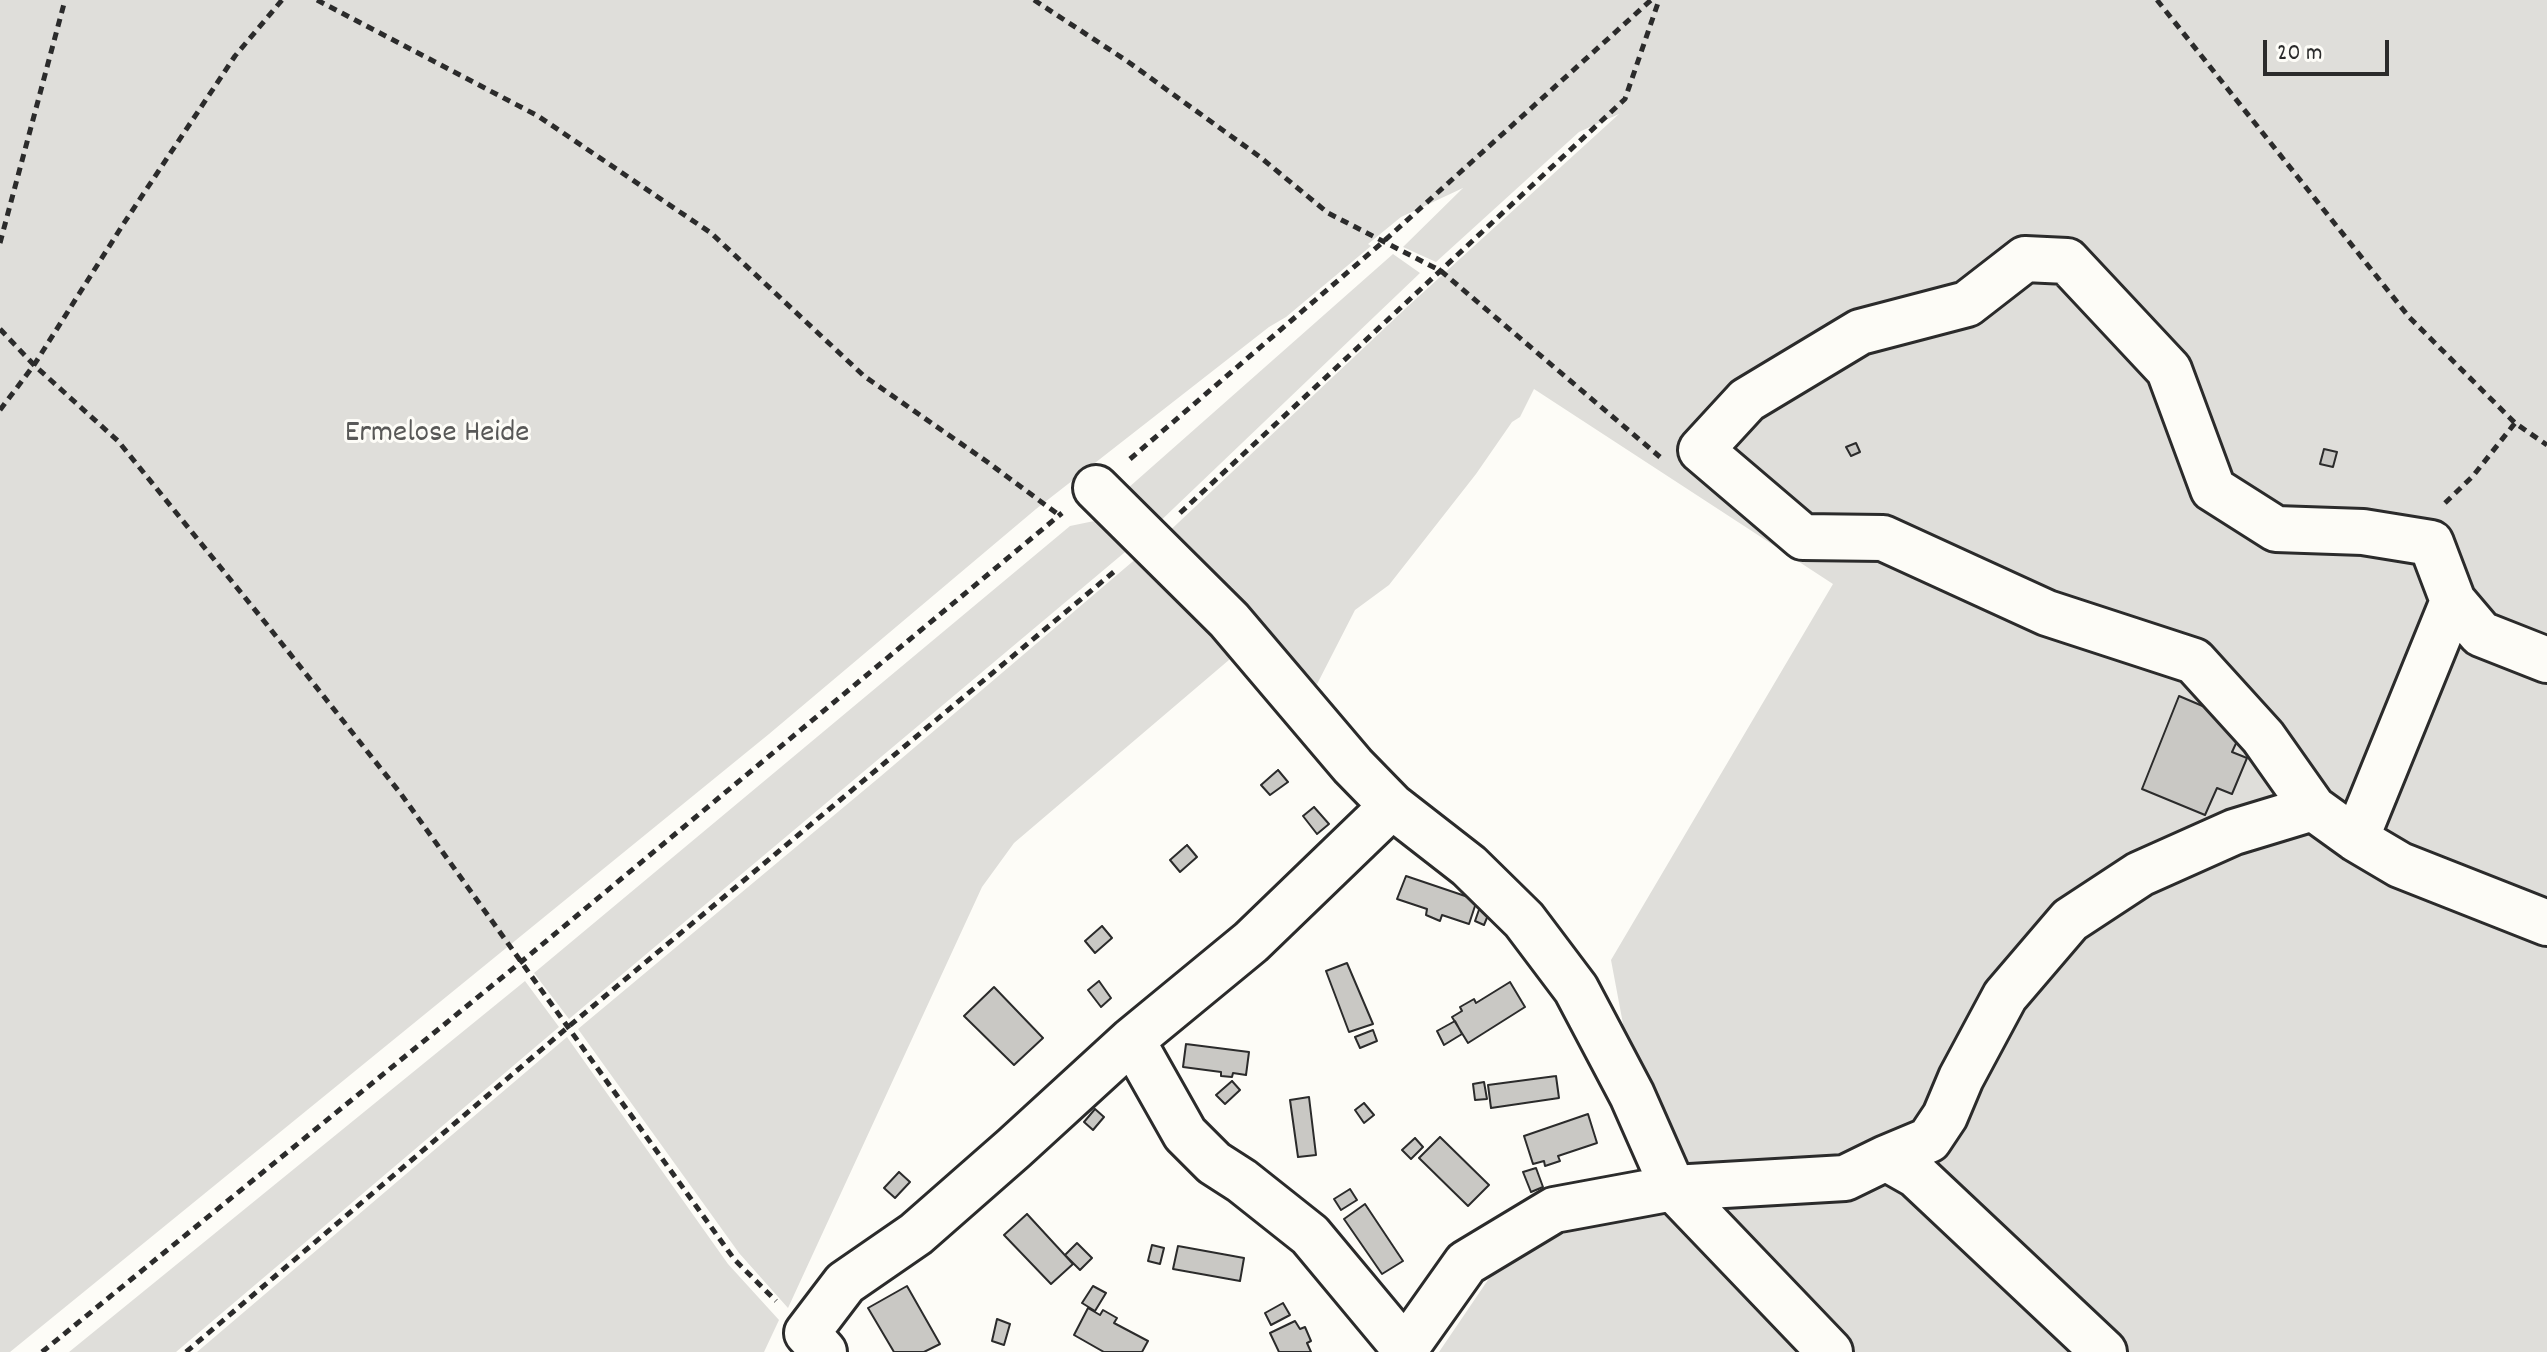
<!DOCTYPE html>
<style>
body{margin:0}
#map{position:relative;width:2547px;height:1352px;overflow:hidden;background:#fdfcf7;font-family:Dekko,sans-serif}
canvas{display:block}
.scale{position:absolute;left:2263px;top:40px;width:126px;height:36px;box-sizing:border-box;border:4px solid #2b2b2b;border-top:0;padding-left:10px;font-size:24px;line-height:28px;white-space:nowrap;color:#2b2b2b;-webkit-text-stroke:6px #fdfcf7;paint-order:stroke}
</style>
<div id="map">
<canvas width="2547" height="1352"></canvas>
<div class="scale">20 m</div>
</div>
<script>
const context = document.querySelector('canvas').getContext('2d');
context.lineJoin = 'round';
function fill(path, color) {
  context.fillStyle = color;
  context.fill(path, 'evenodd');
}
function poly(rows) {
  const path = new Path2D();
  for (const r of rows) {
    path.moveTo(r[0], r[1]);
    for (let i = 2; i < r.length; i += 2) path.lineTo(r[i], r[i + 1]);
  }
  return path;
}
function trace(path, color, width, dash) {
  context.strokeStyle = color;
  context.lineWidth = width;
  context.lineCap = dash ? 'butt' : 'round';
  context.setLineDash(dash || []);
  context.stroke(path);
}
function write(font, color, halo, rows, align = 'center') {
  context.font = font + ' Dekko,sans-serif';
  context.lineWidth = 6;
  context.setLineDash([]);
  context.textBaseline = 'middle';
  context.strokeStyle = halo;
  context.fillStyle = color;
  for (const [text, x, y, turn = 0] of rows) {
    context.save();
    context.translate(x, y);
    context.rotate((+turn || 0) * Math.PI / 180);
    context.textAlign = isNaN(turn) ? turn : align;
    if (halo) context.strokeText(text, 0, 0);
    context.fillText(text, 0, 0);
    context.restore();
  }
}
fill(poly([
 [0,0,2547,0,2547,1352,1439,1352,1492,1274,1525,1246,1657,1205,1611,960,1833,584,1534,389,1520,417,1512,422,1476,474,1389,585,1355,610,1312,694,1161,539,1406,308,1619,114,1579,132,1436,262,1403,247,1463,188,1401,217,1368,244,1371,246,1286,317,1269,327,1036,509,769,734,10,1352,0,1352],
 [1393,254,1420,273,1152,529,1119,496],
 [1099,520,1137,542,569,1019,534,973,1070,526],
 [1145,551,1243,648,1014,843,982,887,788,1308,739,1253,578,1029,881,776],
 [525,981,559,1027,176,1352,69,1352],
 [567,1037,728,1264,779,1320,764,1352,197,1352]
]), '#dfdeda');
const building = poly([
 [1856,443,1860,452,1851,456,1846,447,1856,443],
 [2324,449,2337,452,2333,467,2320,464,2324,449],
 [2179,696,2245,724,2232,752,2247,758,2232,794,2217,788,2205,815,2142,789,2179,696],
 [1278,770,1288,782,1270,795,1261,785,1278,770],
 [1314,807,1329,824,1317,834,1303,816,1314,807],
 [1187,845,1197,857,1180,872,1170,860,1187,845],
 [1406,876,1477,900,1469,924,1442,915,1440,921,1426,915,1427,909,1397,899,1406,876],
 [1481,904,1491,908,1484,925,1475,921,1481,904],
 [1102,926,1112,938,1095,953,1085,941,1102,926],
 [1347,963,1373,1024,1349,1032,1326,971,1347,963],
 [1099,981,1111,998,1101,1007,1088,990,1099,981],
 [1510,982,1525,1007,1468,1043,1452,1017,1462,1011,1460,1007,1474,999,1476,1003,1510,982],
 [994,987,1043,1038,1014,1065,964,1016,994,987],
 [1455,1021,1462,1034,1444,1045,1437,1031,1455,1021],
 [1373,1030,1377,1041,1360,1048,1355,1037,1373,1030],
 [1186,1044,1249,1052,1246,1075,1233,1073,1232,1077,1221,1076,1221,1072,1183,1067,1186,1044],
 [1556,1076,1559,1098,1491,1108,1488,1085,1556,1076],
 [1232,1081,1240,1090,1225,1104,1216,1095,1232,1081],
 [1484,1082,1487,1099,1475,1100,1473,1084,1484,1082],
 [1309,1097,1316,1155,1298,1157,1290,1100,1309,1097],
 [1364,1103,1374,1115,1364,1123,1355,1110,1364,1103],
 [1095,1109,1104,1117,1093,1130,1084,1122,1095,1109],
 [1588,1114,1597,1143,1558,1156,1560,1161,1545,1166,1544,1161,1533,1164,1524,1136,1588,1114],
 [1440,1137,1489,1185,1468,1206,1419,1158,1440,1137],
 [1415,1138,1423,1147,1411,1159,1402,1150,1415,1138],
 [1536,1168,1543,1187,1531,1192,1523,1172,1536,1168],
 [899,1172,910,1182,895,1198,884,1188,899,1172],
 [1350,1189,1357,1200,1341,1210,1334,1199,1350,1189],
 [1365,1204,1403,1261,1382,1274,1344,1219,1365,1204],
 [1027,1214,1073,1264,1051,1284,1004,1235,1027,1214],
 [1077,1243,1092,1258,1080,1270,1065,1255,1077,1243],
 [1152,1245,1164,1248,1160,1264,1148,1261,1152,1245],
 [1178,1246,1244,1258,1240,1281,1173,1269,1178,1246],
 [907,1286,940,1344,924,1352,894,1352,868,1308,907,1286],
 [1093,1286,1106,1293,1095,1311,1082,1303,1093,1286],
 [1283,1303,1290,1315,1271,1325,1265,1313,1283,1303],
 [1088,1308,1100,1315,1103,1310,1117,1318,1114,1323,1148,1341,1142,1352,1104,1352,1074,1335,1088,1308],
 [997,1319,1010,1324,1004,1345,992,1341,997,1319],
 [1295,1321,1300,1329,1305,1327,1311,1341,1307,1343,1311,1352,1279,1352,1270,1333,1295,1321]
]);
fill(building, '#c9c8c4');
trace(building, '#2b2b2b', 2);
const minor = poly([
 [1096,488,1229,620,1353,766,1392,806,1469,866,1524,920,1576,989,1632,1095,1673,1188,1830,1352],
 [2453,601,2481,634,2547,660],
 [2356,839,2453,601,2431,543,2363,532,2276,529,2213,489,2169,370,2067,261,2025,259,1967,304,1860,332,1747,400,1701,450,1803,537,1883,538,2047,613,2194,661,2263,737,2313,808,2356,839,2400,865,2547,923],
 [1132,1040,1185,1134,1214,1163,1242,1181,1310,1235,1405,1349],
 [1886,1158,1929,1140,1945,1116,1961,1078,2005,996,2070,920,2140,874,2234,832,2313,808],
 [824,1352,807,1333,845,1283,916,1234,1014,1148,1132,1040,1251,942,1392,806],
 [1403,1352,1466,1263,1554,1210,1673,1188,1845,1178,1886,1158,1916,1175,2104,1352]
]);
trace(minor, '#2b2b2b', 50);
trace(poly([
 [317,0,538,116,711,233,864,376,986,461,1059,515],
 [1034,0,1127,61,1260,157,1328,213,1441,271,1660,457],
 [2157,0,2409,317,2515,423,2547,445],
 [0,243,65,0],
 [0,329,34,365,118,441,264,621,401,794,734,1259,776,1301],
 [0,410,34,365,124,223,235,56,282,0],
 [1130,459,1384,241,1651,0],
 [2445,503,2473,476,2515,423],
 [1180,513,1625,99,1659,0],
 [42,1352,521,962,1062,513],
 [186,1352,568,1027,1116,570]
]), '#2b2b2b', 5, [8, 6]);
trace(minor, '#fdfcf7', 44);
write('32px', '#585857', '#fdfcf7', [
 ["Ermelose Heide",437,436]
]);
</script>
